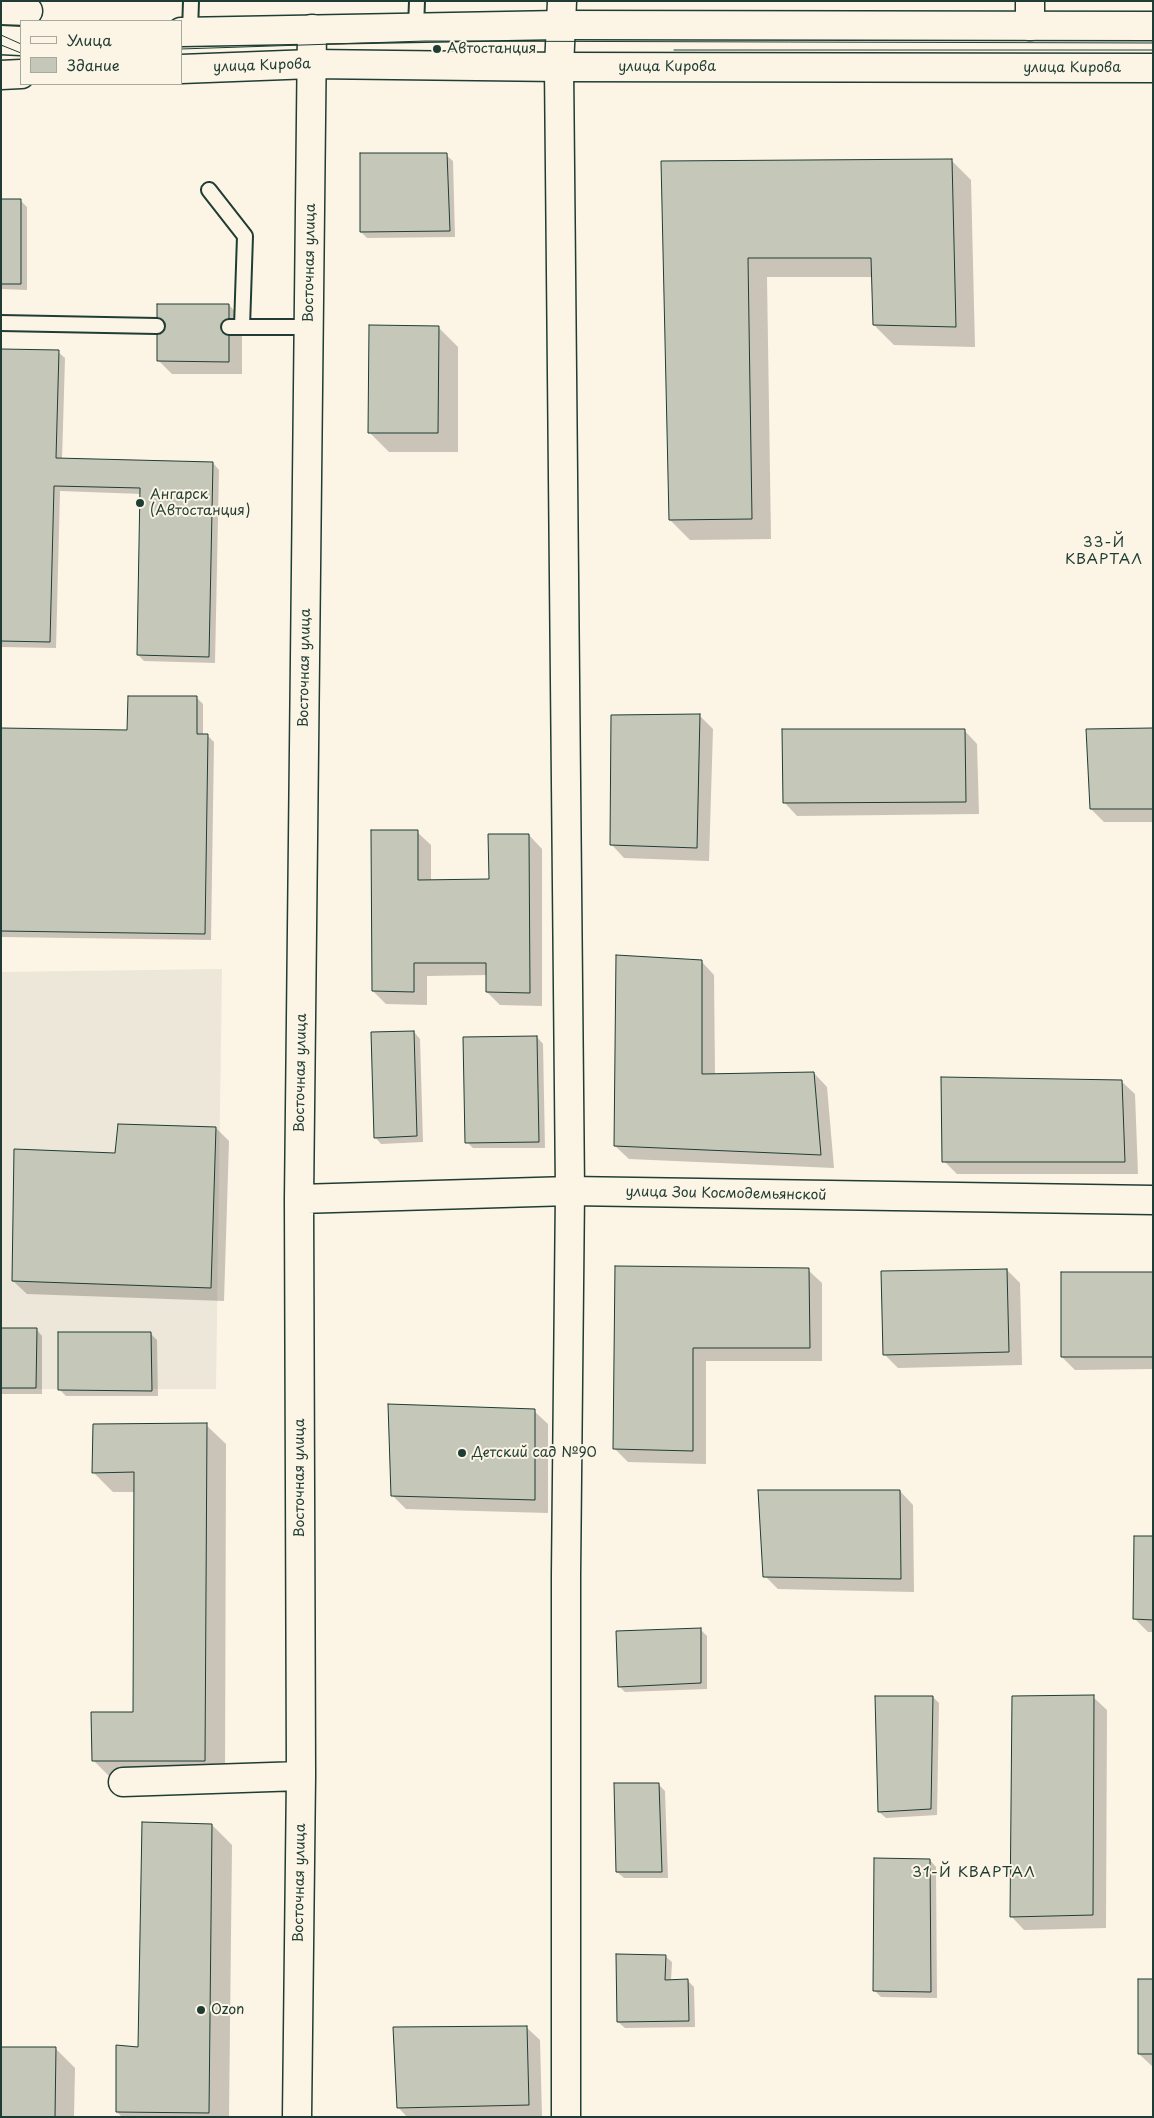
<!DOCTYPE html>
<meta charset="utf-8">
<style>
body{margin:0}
#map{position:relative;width:1154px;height:2118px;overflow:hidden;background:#fcf5e5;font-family:"Playpen Sans",sans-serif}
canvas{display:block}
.frame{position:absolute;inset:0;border:2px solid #1f3d34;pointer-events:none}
.legend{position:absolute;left:20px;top:20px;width:162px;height:65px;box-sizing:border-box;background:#fcf5e5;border:1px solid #a4ab9e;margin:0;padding:6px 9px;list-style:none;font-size:15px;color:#1f3d34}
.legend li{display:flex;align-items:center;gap:10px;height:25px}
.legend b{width:25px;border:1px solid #a4ab9e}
</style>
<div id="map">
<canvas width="1154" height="2118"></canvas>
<div class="frame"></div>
<ul class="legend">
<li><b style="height:6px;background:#fcf5e5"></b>Улица</li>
<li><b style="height:14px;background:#c5c7b9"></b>Здание</li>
</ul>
</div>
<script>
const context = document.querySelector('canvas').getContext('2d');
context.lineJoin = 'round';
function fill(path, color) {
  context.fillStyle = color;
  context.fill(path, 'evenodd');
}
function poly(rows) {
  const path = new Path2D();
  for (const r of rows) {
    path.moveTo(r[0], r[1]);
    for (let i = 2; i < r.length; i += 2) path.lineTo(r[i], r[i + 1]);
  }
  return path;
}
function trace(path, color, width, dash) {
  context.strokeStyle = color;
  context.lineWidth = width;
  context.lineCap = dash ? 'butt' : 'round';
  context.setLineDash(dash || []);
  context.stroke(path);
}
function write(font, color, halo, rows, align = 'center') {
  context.font = font + ' "Playpen Sans",sans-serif';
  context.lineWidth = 4;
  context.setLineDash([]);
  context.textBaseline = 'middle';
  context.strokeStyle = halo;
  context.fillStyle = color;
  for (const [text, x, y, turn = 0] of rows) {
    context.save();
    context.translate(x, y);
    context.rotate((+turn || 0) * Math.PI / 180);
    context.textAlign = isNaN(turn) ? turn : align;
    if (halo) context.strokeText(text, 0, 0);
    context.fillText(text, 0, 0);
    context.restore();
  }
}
fill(poly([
 [222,969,216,1389,1,1389,1,972]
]), '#ece7d8');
fill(poly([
 [446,155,453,161,455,237,367,238,361,232],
 [951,160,971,180,975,347,894,345,874,325,873,277,767,277,771,539,690,540,670,520,662,162],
 [1,200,21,201,27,207,27,290,1,289],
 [229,305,242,319,242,374,172,374,159,361],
 [438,327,458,347,458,452,389,452,369,432],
 [1,350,58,352,65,358,62,460,213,463,219,470,215,663,144,661,138,655,142,494,60,491,56,648,1,647],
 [197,698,203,704,203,735,207,735,214,742,211,940,1,937,1,729,129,731],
 [699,715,713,729,709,861,624,858,611,844],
 [964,730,977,744,979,814,797,816,784,802],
 [1153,730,1153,822,1104,822,1091,809],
 [417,832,431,845,431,881,490,881,529,835,542,849,542,1006,500,1005,487,992,487,975,427,976,427,1005,386,1004,373,991],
 [701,961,714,975,715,1075,814,1073,827,1087,834,1168,629,1159,615,1146],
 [414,1032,420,1039,423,1142,381,1144,375,1137],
 [537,1037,543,1044,545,1148,473,1148,467,1142],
 [1121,1081,1135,1094,1138,1174,957,1174,944,1161],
 [216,1128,229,1141,224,1301,27,1294,13,1281],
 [616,1267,808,1270,822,1283,822,1361,706,1361,706,1464,628,1462,615,1449],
 [1007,1270,1020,1283,1022,1365,898,1368,884,1354],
 [1153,1273,1153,1369,1075,1370,1062,1357],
 [1,1329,36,1329,42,1336,42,1394,1,1394],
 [151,1334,157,1340,158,1396,66,1396,60,1390],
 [534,1411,548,1424,548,1513,406,1509,392,1495],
 [206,1425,226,1444,225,1780,113,1780,93,1760,135,1713,135,1492,113,1492,93,1472],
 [900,1491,913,1505,914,1592,778,1589,765,1576],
 [1153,1538,1153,1632,1148,1632,1135,1619],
 [700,1629,707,1636,707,1689,625,1692,619,1686],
 [933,1697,939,1703,937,1815,886,1818,879,1812],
 [1093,1697,1107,1710,1106,1928,1024,1930,1011,1916],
 [658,1784,665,1791,668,1878,624,1878,617,1872],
 [212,1825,232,1845,229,2117,122,2117,117,2112],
 [930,1860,936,1867,937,1998,881,1997,875,1991],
 [665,1956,672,1962,671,1981,688,1981,694,1987,695,2027,625,2028,618,2022],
 [1153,1980,1153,2067,1139,2054],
 [526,2027,540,2040,542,2117,407,2117,398,2107],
 [55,2048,75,2068,74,2117,1,2117]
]), '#0003');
const building = poly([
 [360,153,447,153,450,231,360,232,360,153],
 [952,159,956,327,873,325,871,258,748,258,752,519,669,520,661,161,952,159],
 [1,199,21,199,21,284,1,284,1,199],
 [157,304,229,304,229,362,157,361,157,304],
 [369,325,439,326,438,433,368,433,369,325],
 [1,349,59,350,56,458,213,462,209,657,137,655,140,488,54,486,50,642,1,641,1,349],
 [128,696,197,696,197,734,208,734,205,934,1,931,1,728,127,730,128,696],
 [700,714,697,848,610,845,611,715,700,714],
 [1153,728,1153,809,1090,809,1086,729,1153,728],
 [782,729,965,729,966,802,783,803,782,729],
 [371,830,418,830,418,880,489,879,488,834,529,834,530,993,486,992,486,963,414,963,414,992,372,991,371,830],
 [616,955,702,960,702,1074,814,1072,821,1155,614,1146,616,955],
 [414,1031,417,1136,374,1138,371,1032,414,1031],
 [537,1036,539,1142,465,1143,463,1037,537,1036],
 [941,1077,1122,1080,1125,1162,942,1162,941,1077],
 [118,1124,216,1127,211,1288,12,1281,14,1149,115,1153,118,1124],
 [615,1266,809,1268,810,1348,693,1348,693,1451,613,1449,615,1266],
 [1007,1269,1009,1352,883,1355,881,1271,1007,1269],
 [1061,1272,1153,1272,1153,1357,1061,1357,1061,1272],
 [1,1328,37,1328,36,1388,1,1388,1,1328],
 [58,1332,151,1332,152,1391,58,1390,58,1332],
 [388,1404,535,1409,535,1500,391,1496,388,1404],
 [207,1423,205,1761,92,1761,91,1712,133,1712,134,1472,92,1473,93,1424,207,1423],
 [758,1490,900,1490,901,1579,763,1577,758,1490],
 [1134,1536,1153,1536,1153,1620,1133,1619,1134,1536],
 [701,1628,701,1683,618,1687,616,1631,701,1628],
 [1094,1695,1093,1915,1010,1917,1012,1696,1094,1695],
 [875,1696,933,1696,931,1809,878,1812,875,1696],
 [614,1783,659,1783,662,1872,616,1872,614,1783],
 [142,1822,212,1824,209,2113,116,2112,116,2045,138,2047,142,1822],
 [874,1858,930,1859,931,1992,873,1991,874,1858],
 [616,1954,666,1955,665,1980,688,1979,689,2021,617,2022,616,1954],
 [1138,1979,1153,1979,1153,2054,1138,2054,1138,1979],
 [527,2026,529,2105,397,2108,393,2027,527,2026],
 [1,2047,56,2047,55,2117,1,2117,1,2047]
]);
fill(building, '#c5c7b9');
trace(building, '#1f3d34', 1);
const service = poly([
 [416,27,417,1],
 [190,31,191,1],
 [209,190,245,236,242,327,309,327],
 [1,323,157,326],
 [229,327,242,327]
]);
const minor = poly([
 [562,1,559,67,570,1191,566,1574,566,2117],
 [1030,1,1030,26],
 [1,10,28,11],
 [299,1199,570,1191,1153,1200],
 [123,1782,301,1776],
 [297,2117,301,1776,299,1199,312,29]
]);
const tertiary = poly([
 [181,32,560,25,1153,26],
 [1,40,21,41],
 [181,69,312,64,559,67,1153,68],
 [1,75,21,74]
]);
trace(service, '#1f3d34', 18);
trace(minor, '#1f3d34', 31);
trace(tertiary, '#1f3d34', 31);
trace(service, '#fcf5e5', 14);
trace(minor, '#fcf5e5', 28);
trace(tertiary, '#fcf5e5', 28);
trace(poly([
 [1,35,21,44],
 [1,45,21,53],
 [181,49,425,41,1153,43],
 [674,50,1153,50]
]), '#1f3d34', 1);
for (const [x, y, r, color] of [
 [437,49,5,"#1f3d34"],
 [140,503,5,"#1f3d34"],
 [462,1453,5,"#1f3d34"],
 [201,2010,5,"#1f3d34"]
]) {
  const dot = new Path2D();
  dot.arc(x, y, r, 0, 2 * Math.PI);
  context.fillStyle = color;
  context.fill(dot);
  trace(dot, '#fcf5e5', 2);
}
write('14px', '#1f3d34', '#fcf5e5', [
 ["Автостанция",447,49],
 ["Ангарск",150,495],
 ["(Автостанция)",150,511],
 ["Детский сад №90",472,1453],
 ["Ozon",211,2010]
], 'left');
write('14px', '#1f3d34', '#fcf5e5', [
 ["улица Кирова",262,66,-2],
 ["улица Кирова",667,67],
 ["улица Кирова",1072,68],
 ["Восточная улица",310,263,-89],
 ["Восточная улица",305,668,-89],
 ["Восточная улица",301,1073,-89],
 ["улица Зои Космодемьянской",726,1194,1],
 ["Восточная улица",300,1478,-90],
 ["Восточная улица",300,1883,-89]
]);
context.letterSpacing = '1px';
write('15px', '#1f3d34', '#fcf5e5', [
 ["33-Й",1104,543],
 ["КВАРТАЛ",1104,560],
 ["31-Й КВАРТАЛ",974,1873]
]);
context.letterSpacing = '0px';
</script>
